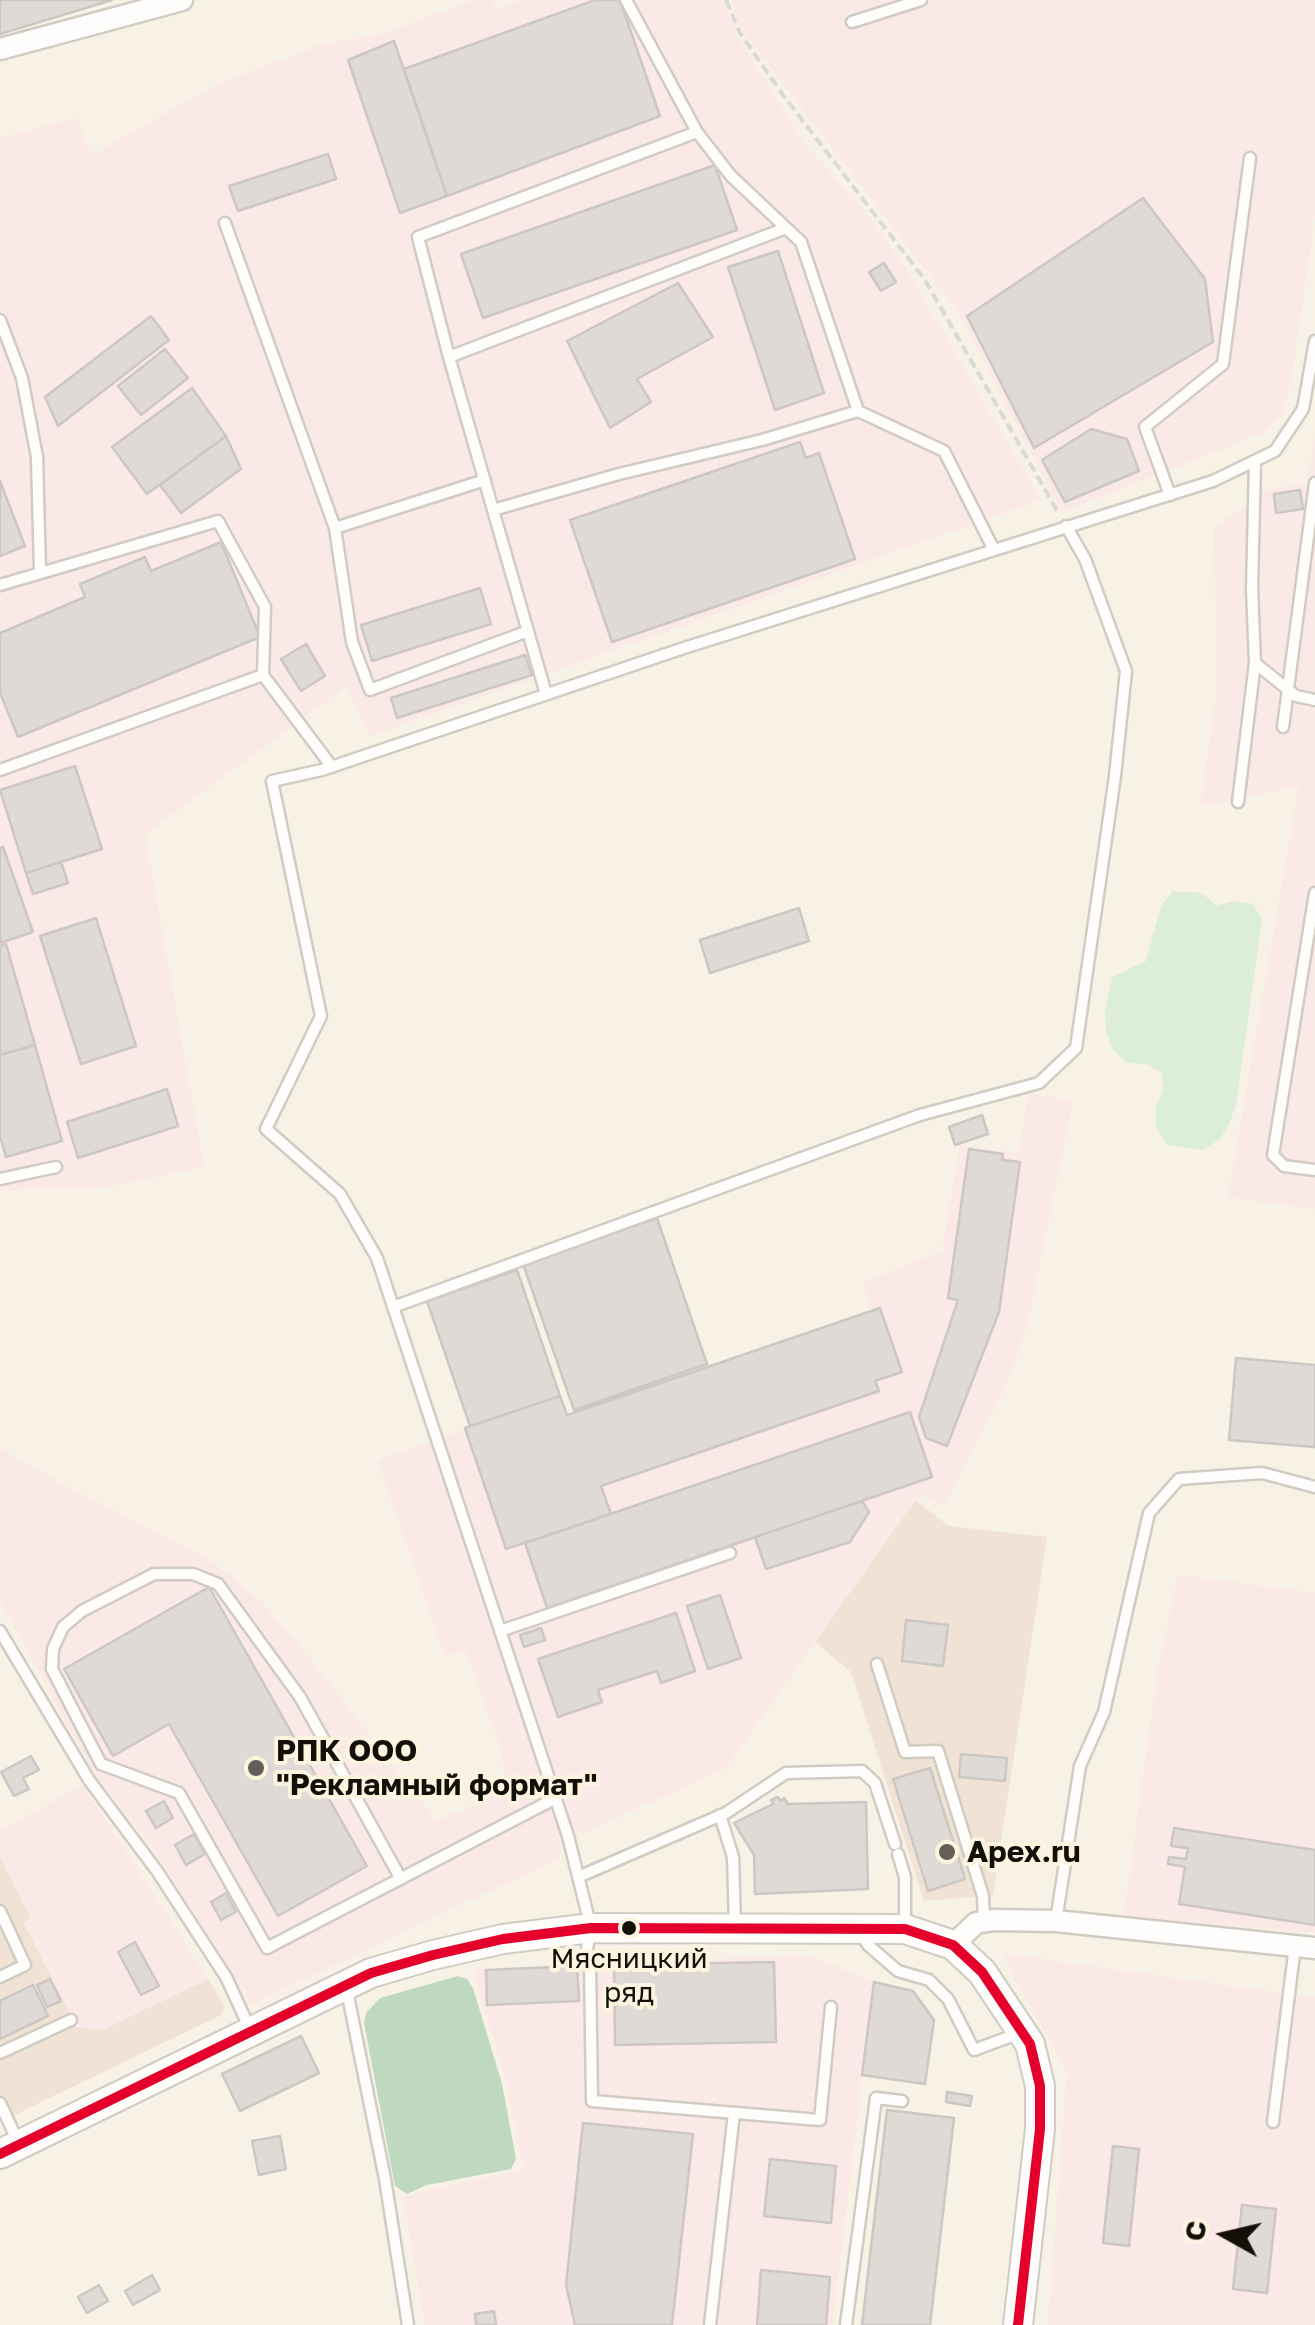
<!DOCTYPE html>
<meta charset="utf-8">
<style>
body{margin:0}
#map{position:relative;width:1315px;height:2325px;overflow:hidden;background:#f7f1e6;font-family:"Golos Text",sans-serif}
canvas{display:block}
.north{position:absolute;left:1175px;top:2185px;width:100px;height:100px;-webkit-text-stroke:8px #fdf4e0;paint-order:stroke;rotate:278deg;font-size:28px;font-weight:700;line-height:40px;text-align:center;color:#131009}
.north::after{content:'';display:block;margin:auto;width:35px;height:45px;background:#131009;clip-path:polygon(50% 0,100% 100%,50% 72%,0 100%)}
</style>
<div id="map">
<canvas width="1315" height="2325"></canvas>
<div class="north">С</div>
</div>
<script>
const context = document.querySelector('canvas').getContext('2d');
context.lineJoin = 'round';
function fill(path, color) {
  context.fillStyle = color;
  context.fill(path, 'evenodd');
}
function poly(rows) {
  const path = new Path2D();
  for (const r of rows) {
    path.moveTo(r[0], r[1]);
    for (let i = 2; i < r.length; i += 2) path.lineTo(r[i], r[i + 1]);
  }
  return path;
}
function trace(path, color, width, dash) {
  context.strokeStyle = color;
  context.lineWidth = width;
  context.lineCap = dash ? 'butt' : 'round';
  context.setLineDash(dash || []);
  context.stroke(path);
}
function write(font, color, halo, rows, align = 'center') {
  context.font = font + ' "Golos Text",sans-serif';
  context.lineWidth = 8;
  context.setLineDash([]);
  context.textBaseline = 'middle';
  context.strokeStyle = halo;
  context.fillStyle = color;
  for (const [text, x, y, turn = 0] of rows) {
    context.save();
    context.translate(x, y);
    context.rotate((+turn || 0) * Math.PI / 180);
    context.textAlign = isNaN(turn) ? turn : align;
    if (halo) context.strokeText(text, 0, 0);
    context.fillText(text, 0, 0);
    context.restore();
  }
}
fill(poly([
 [915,1500,949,1526,1047,1537,993,1895,924,1901,851,1672,815,1642],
 [0,1857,31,1919,24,1923,77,2027,102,2030,208,1979,225,2007,221,2015,0,2122]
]), '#f0e3d5');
fill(poly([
 [472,0,492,0,496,9,522,0,724,0,738,37,806,146,861,205,908,272,1041,500,370,736,346,687,145,834,204,1167,97,1189,0,1190,0,138,76,118,92,155,219,83,320,45,382,34],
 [731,0,1315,0,1315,216,1291,382,1281,416,1263,433,1062,512,958,312,740,28],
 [1315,436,1315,1209,1228,1197,1299,786,1200,806,1217,692,1214,529,1266,490,1307,483],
 [1028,1093,1073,1101,1027,1327,1007,1384,944,1505,926,1496,915,1500,726,1768,584,1833,582,1830,562,1839,559,1858,251,2005,160,1859,91,1768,0,1600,0,1448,64,1485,205,1557,234,1577,264,1605,298,1643,437,1821,506,1791,502,1753,467,1651,444,1656,378,1460,560,1396,568,1415,872,1311,863,1282,942,1251,960,1146,1019,1153],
 [1178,1575,1315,1593,1315,1933,1124,1916,1157,1675],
 [83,1785,208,1979,102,2030,77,2027,24,1922,31,1918,0,1857,0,1831],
 [1001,1953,1315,1998,1315,2325,1048,2325,1067,2071],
 [808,1955,874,1982,832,2325,425,2325,403,2196,524,2169,506,2081,473,1970]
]), '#fbe9e8');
fill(poly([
 [1173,891,1202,893,1216,906,1233,901,1253,904,1262,920,1236,1104,1230,1122,1220,1139,1203,1150,1167,1145,1156,1127,1156,1108,1163,1091,1162,1073,1146,1064,1126,1063,1112,1049,1106,1031,1105,1013,1112,977,1146,961,1161,906]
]), '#dcedda');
fill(poly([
 [458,1976,467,1979,473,1988,502,2084,516,2159,511,2169,427,2185,407,2194,395,2186,364,2023,366,2013,380,1998]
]), '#bed9c0');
const building = poly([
 [0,0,112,0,0,34,0,0],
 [595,0,620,0,660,116,447,196,404,69,595,0],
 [394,41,447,196,400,213,348,60,394,41],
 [328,154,336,179,238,211,229,186,328,154],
 [715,165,737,230,483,318,461,254,715,165],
 [1143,198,1205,279,1213,342,1034,448,967,316,1143,198],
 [778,251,824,393,775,410,728,267,778,251],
 [884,263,896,282,881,291,869,272,884,263],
 [678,283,713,337,637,379,651,402,610,428,567,341,678,283],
 [151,316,169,340,58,426,45,397,151,316],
 [165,349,188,378,141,415,118,386,165,349],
 [192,388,226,436,147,494,112,447,192,388],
 [1091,429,1127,439,1139,471,1065,502,1042,460,1091,429],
 [226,436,241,469,181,513,160,485,226,436],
 [800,442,806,458,819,453,855,559,612,642,570,520,800,442],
 [0,481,25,546,0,556,0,481],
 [1300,490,1303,509,1276,513,1274,494,1300,490],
 [221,542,260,637,18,737,0,693,0,633,85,597,80,584,145,557,151,571,221,542],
 [480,588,491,624,372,661,361,625,480,588],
 [306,644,325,676,301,691,281,659,306,644],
 [525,655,532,675,397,718,391,698,525,655],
 [75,766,102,849,26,873,0,790,75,766],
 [3,847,33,932,0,943,0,848,3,847],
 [61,862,68,883,33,894,26,873,61,862],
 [799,908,809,941,710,973,700,940,799,908],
 [96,918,136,1046,81,1064,40,936,96,918],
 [6,944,35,1045,0,1055,0,946,6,944],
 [35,1045,62,1141,6,1157,0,1136,0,1055,35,1045],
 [167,1089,178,1126,78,1158,67,1122,167,1089],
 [982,1115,988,1134,955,1145,949,1127,982,1115],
 [969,1149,1003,1154,1002,1160,1020,1162,999,1312,947,1446,926,1438,919,1417,958,1300,948,1298,969,1149],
 [657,1218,707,1364,574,1410,523,1264,657,1218],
 [517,1270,560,1396,470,1426,427,1301,517,1270],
 [880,1308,902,1372,875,1381,879,1391,601,1486,611,1514,506,1549,465,1428,560,1396,567,1415,880,1308],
 [1236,1358,1315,1365,1315,1447,1229,1440,1236,1358],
 [910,1412,932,1477,547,1608,525,1543,910,1412],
 [862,1501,869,1512,850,1542,766,1569,755,1537,862,1501],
 [209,1587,367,1866,278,1916,169,1724,113,1756,64,1669,209,1587],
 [720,1595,741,1658,708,1669,687,1606,720,1595],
 [676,1613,695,1671,661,1683,657,1671,598,1690,602,1702,558,1717,538,1659,676,1613],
 [906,1620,948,1625,943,1666,902,1661,906,1620],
 [541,1628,545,1640,524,1647,520,1635,541,1628],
 [961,1754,1007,1758,1005,1781,959,1777,961,1754],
 [31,1756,39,1770,23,1778,29,1789,14,1796,1,1772,31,1756],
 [930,1768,965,1879,928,1891,893,1779,930,1768],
 [778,1797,781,1801,784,1798,788,1804,866,1802,868,1889,755,1894,754,1855,734,1823,773,1804,771,1800,778,1797],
 [164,1801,173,1818,156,1828,146,1811,164,1801],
 [1174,1828,1315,1850,1315,1925,1179,1904,1185,1867,1168,1864,1169,1857,1186,1859,1188,1848,1171,1846,1174,1828],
 [194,1834,205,1854,186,1865,175,1845,194,1834],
 [226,1893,236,1912,221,1920,211,1902,226,1893],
 [135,1942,159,1986,141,1995,118,1952,135,1942],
 [774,1962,776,2042,615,2045,614,1965,774,1962],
 [577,1966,579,2001,487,2005,486,1970,577,1966],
 [50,1979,61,2001,47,2007,37,1985,50,1979],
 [874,1982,913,1991,934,2020,925,2084,862,2075,874,1982],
 [33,1985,48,2016,0,2039,0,2001,33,1985],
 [301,2036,319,2073,240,2111,222,2074,301,2036],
 [947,2092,972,2096,970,2106,946,2102,947,2092],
 [887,2110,954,2118,930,2325,862,2325,887,2110],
 [583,2123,693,2134,672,2325,575,2325,566,2285,583,2123],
 [280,2136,286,2169,259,2175,252,2141,280,2136],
 [1113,2146,1139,2149,1129,2246,1103,2243,1113,2146],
 [770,2159,836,2166,831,2223,764,2216,770,2159],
 [1242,2205,1276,2209,1267,2293,1233,2289,1242,2205],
 [761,2270,830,2277,826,2325,757,2325,761,2270],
 [152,2275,160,2290,133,2305,125,2291,152,2275],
 [99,2285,108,2301,87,2313,78,2297,99,2285],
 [494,2311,496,2325,476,2325,475,2314,494,2311]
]);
fill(building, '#e0dad6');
trace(building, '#cdc7c4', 2.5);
const lane = poly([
 [626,0,697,132,731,176,801,242,858,411,944,451,993,548],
 [852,22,921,0],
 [697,132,418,237,449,357,786,228],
 [225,223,335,528,485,480],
 [0,320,22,378,37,457,40,571],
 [449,357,546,694],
 [1255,461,1252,589,1255,663,1296,696,1315,700],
 [1170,495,1145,427,1223,364,1250,158],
 [493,510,619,474,762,440,858,411],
 [335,528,352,642,370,690,528,631],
 [0,585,218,521,265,607,263,675],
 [1283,727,1315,483],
 [0,770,263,675,332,767],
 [1238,802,1255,663],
 [1315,893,1273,1155,1284,1166,1315,1170],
 [0,1179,56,1167],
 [393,1307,920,1115,1039,1083,1076,1048,1115,776,1126,671,1085,559,1066,526],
 [0,1631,89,1780,157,1871,226,1977,250,2029],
 [500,1631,730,1553],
 [877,1664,905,1752,938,1751,983,1896,984,1921],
 [720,1815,733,1857,735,1927],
 [898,1854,905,1877,905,1927],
 [578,1877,726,1813,786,1773,862,1771,875,1783,895,1844],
 [401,1879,300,1697,218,1584,193,1574,154,1574,82,1611,63,1627,53,1649,52,1669,101,1764,179,1793,267,1948,556,1798],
 [0,1911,25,1965,0,1977],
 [1056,1921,1080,1766,1104,1712,1149,1513,1179,1479,1262,1473,1315,1487],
 [860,1932,868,1945,898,1971,929,1980,948,1999,974,2050,1017,2034],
 [346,1986,385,2179,408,2325],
 [831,2007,820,2120,592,2101,590,1963,587,1949,591,1928,568,1836,377,1258,340,1194,266,1129,321,1016,272,781,322,770,684,648,1213,481,1275,451,1303,409,1315,341],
 [0,2053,71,2020],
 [0,2103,19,2144],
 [1273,2122,1295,1946],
 [710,2325,734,2113],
 [846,2325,876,2098,902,2101]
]);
const street = poly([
 [0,49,182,0],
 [953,1945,976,1923,994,1920,1056,1921,1315,1948]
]);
const secondary = poly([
 [0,2154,371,1973,433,1955,503,1939,591,1928,905,1929,953,1945,982,1972,1030,2044,1040,2086,1040,2129,1018,2325]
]);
trace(lane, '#d0ccc3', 15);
trace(street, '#d0ccc3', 25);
trace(secondary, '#d0ccc3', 32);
trace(poly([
 [726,0,740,33,783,95,925,280,1059,514]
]), '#dbd9d6', 4, [10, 5]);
trace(lane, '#fefdfb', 10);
trace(street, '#fefdfb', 20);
trace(secondary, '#fefdfb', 28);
trace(poly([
 [0,2154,371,1973,433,1955,503,1939,591,1928,905,1929,953,1945,982,1972,1030,2044,1040,2086,1040,2129,1018,2325]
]), '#e4002b', 10);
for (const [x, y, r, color] of [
 [256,1768,10,"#635f56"],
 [947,1852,10,"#635f56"],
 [629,1928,9,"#131009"]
]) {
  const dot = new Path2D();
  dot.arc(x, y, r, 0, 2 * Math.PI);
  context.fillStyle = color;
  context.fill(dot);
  trace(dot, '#fdf4e0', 4);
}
write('28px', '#131009', '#fdf4e0', [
 ["Мясницкий",629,1959],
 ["ряд",629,1993]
]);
write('bold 30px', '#131009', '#fdf4e0', [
 ["РПК ООО",276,1751],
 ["\"Рекламный формат\"",276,1785],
 ["Apex.ru",967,1852]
], 'left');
</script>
